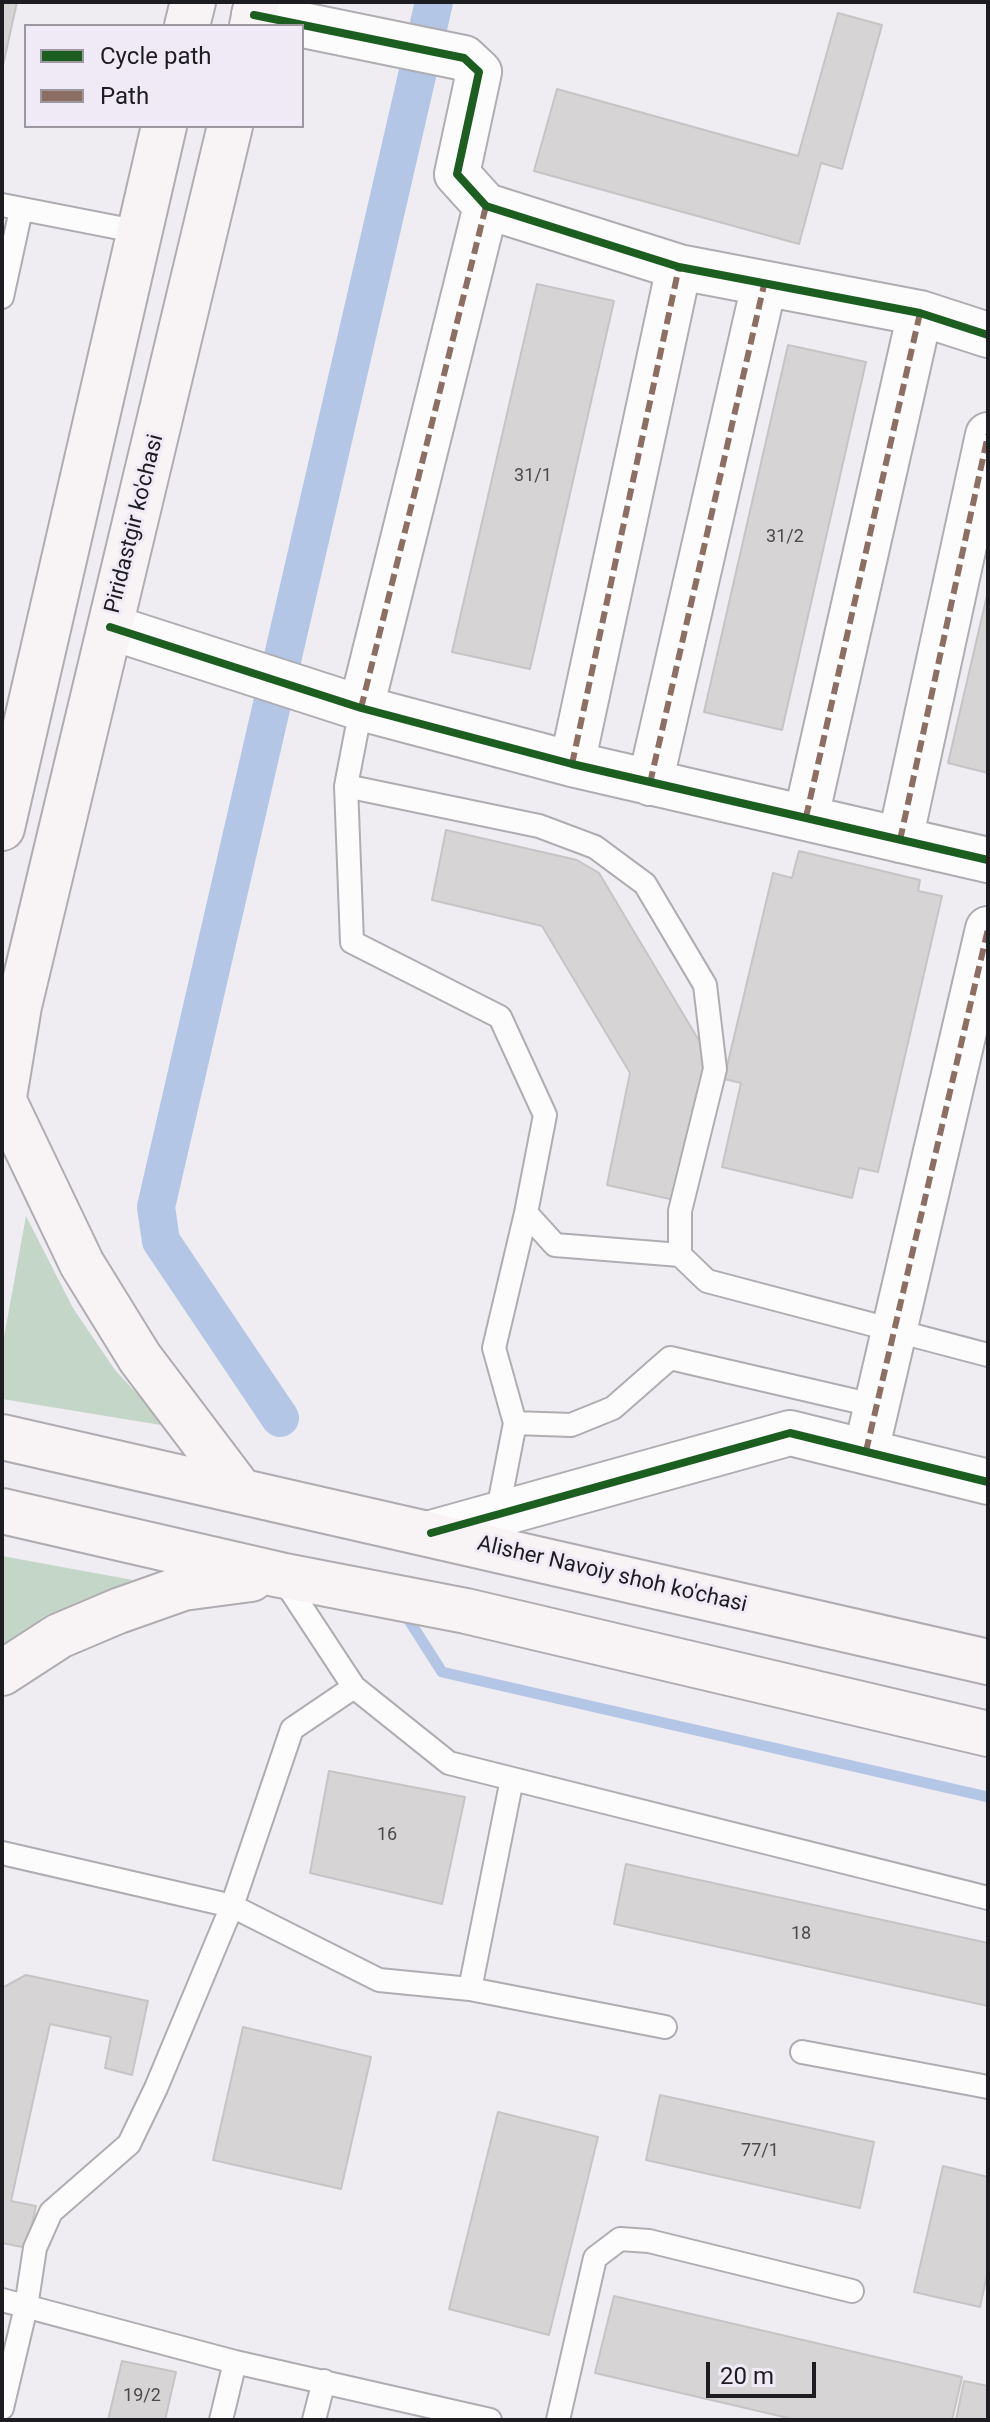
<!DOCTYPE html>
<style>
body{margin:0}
#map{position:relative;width:990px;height:2422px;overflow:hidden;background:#efedf2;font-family:Roboto,sans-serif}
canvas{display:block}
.frame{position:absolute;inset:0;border:4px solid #1d1c20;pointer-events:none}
.legend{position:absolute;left:24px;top:24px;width:280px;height:104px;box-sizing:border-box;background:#efeaf5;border:2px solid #9b98a0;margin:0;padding:10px 14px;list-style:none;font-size:24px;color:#1d1c20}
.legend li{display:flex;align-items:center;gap:16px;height:40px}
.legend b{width:40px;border:2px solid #9b98a0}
.scale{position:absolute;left:706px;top:2362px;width:110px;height:36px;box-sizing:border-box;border:4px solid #1d1c20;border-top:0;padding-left:10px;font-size:24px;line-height:28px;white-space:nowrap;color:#1d1c20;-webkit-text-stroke:6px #efeaf5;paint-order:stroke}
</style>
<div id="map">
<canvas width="990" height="2422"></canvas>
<div class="frame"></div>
<ul class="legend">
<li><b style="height:10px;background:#1b5e20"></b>Cycle path</li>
<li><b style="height:10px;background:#8d6e63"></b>Path</li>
</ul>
<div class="scale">20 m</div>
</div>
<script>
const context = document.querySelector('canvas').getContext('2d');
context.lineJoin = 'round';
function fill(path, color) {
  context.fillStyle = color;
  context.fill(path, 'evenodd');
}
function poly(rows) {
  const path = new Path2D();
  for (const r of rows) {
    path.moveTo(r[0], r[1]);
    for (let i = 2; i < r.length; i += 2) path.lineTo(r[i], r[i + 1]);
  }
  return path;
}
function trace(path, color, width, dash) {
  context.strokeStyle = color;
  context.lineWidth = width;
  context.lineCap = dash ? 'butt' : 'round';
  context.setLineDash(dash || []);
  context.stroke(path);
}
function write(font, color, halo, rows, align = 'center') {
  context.font = font + ' Roboto,sans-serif';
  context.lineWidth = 6;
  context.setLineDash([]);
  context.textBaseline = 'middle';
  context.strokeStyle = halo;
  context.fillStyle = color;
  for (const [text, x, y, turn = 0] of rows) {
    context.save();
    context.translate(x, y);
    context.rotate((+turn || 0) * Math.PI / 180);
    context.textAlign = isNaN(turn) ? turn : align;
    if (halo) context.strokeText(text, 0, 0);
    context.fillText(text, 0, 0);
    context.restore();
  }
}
fill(poly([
 [26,1216,73,1308,115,1370,167,1426,2,1399,2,1348],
 [2,1556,133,1580,45,1616,2,1646]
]), '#c3d6c7');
trace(poly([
 [405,1614,442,1672,988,1797]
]), '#b4c6e6', 11);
trace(poly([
 [280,1418,161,1241,156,1207,434,2]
]), '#b4c6e6', 38);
const building = poly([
 [2,2,17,2,2,70,2,2],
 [838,13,882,25,842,169,821,163,799,244,534,171,557,89,798,156,838,13],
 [537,284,614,301,530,669,452,652,537,284],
 [788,345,866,362,782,730,704,712,788,345],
 [988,591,988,773,948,763,988,591],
 [446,830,577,860,599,873,701,1044,707,1074,679,1201,607,1185,630,1073,542,926,432,900,446,830],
 [799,851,920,880,918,891,942,896,878,1172,859,1168,852,1198,722,1167,741,1083,724,1079,773,873,792,878,799,851],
 [329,1771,465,1797,442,1904,310,1873,329,1771],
 [626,1864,988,1943,988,2006,614,1924,626,1864],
 [26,1975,148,2001,132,2075,105,2068,111,2037,50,2024,11,2201,36,2206,27,2248,2,2243,2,1988,26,1975],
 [243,2027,371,2057,341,2189,213,2160,243,2027],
 [660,2095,874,2142,860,2208,646,2160,660,2095],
 [498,2112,598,2137,549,2335,449,2309,498,2112],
 [943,2166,988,2177,988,2270,980,2307,914,2292,943,2166],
 [614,2296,962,2377,952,2420,797,2420,595,2373,614,2296],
 [122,2361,176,2372,165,2420,108,2420,122,2361],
 [964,2381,988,2386,988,2420,956,2420,964,2381]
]);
fill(building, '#d7d4d5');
trace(building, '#c6c4c5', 2);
const service = poly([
 [2,205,140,232],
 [2,297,21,210],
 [361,708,346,786,352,942,500,1017,545,1115,526,1213,555,1245,680,1255],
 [346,786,539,826,595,847,645,884,705,985,715,1069,680,1211,680,1255,707,1281,988,1355],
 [515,1423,571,1425,613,1408,670,1358,877,1406],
 [497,1515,515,1423,494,1348,526,1213],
 [281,1576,354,1687,449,1763,988,1898],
 [2,1853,232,1906,379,1980,470,1989,665,2027],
 [470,1989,512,1779],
 [802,2052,988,2087],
 [2,2300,235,2362,490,2420],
 [2,2408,26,2307,35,2248,51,2212,129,2144,156,2088,232,1906,292,1729,354,1687],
 [221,2420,235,2362],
 [314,2420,324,2381],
 [558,2420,595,2258,620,2239,649,2241,852,2291]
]);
const minor = poly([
 [254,15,464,58,479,72,457,174,486,206,679,267,920,313,988,335],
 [110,627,361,708,572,764,988,860],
 [361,708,486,206],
 [572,764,679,267],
 [650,783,764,285],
 [806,817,920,313],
 [900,840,988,435],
 [866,1451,988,929],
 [431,1533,790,1433,988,1482]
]);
const secondary = poly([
 [187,26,193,2],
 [252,26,257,2],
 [2,828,164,126],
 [4,1101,82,1264,140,1358,239,1489],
 [2,1109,19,1006,230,126],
 [2,1437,988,1662],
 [2,1511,280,1575,466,1611,988,1734],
 [2,1673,59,1636,118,1611,183,1588,251,1579]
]);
trace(service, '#afadb1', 26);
trace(minor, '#afadb1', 48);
trace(secondary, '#afadb1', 48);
trace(service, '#fdfcfd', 22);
trace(minor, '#fdfcfd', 44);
trace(secondary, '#f8f4f5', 44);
trace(poly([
 [361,708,486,206],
 [572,764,679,267],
 [650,783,764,285],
 [806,817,920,313],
 [900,840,988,435],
 [866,1451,988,929]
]), '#8d6e63', 6, [12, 6]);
trace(poly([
 [254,15,464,58,479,72,457,174,486,206,679,267,920,313,988,335],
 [110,627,361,708,572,764,988,860],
 [431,1533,790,1433,988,1482]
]), '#1b5e20', 8);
write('18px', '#4c4a4d', null, [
 ["31/1",533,476],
 ["31/2",785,537],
 ["16",387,1835],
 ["18",801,1934],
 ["77/1",760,2151],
 ["19/2",142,2396]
]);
write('22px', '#1d1c20', '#efeaf5', [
 ["Piridastgir ko'chasi",135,524,-76],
 ["Alisher Navoiy shoh ko'chasi",612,1575,13]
]);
</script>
